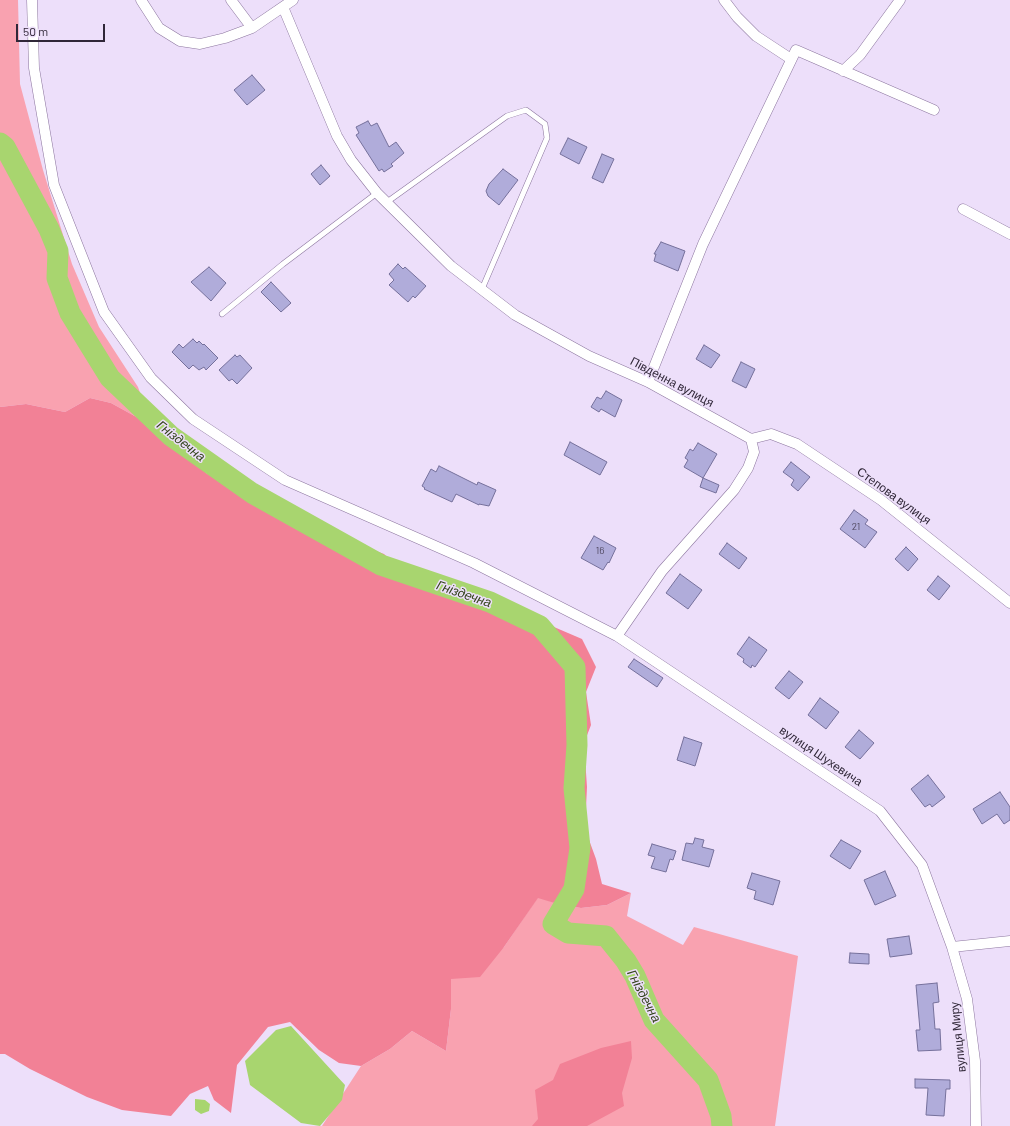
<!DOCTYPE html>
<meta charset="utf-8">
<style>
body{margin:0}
#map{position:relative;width:1010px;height:1126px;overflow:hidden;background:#eddffa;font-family:Barlow,sans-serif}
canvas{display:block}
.scale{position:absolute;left:16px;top:24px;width:89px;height:18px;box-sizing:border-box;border:2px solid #302738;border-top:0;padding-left:5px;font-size:12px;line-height:14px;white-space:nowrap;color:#302738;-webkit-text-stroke:3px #eddffa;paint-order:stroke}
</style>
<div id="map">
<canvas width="1010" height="1126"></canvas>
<div class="scale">50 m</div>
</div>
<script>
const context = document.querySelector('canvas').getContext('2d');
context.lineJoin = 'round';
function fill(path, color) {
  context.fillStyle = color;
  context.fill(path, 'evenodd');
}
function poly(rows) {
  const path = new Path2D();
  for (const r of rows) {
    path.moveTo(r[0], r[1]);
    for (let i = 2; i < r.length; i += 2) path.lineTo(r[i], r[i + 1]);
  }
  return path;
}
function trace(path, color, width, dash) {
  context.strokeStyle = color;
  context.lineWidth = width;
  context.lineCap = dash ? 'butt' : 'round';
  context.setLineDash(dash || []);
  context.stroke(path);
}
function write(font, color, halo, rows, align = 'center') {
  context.font = font + ' Barlow,sans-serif';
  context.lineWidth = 3;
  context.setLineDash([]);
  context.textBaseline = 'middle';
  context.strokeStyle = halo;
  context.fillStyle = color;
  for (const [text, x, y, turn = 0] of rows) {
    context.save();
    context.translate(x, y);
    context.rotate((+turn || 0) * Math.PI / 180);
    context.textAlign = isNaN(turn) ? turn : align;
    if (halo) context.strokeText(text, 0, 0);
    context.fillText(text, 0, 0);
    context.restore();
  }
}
fill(poly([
 [0,0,18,0,20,84,43,170,72,264,99,327,138,387,151,425,111,403,90,398,65,412,26,404,0,407],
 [631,893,627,916,683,945,694,927,798,956,775,1126,322,1126,361,1066,390,1049,412,1031,446,1051,451,1009,451,979,504,947,538,897,561,905,581,908,607,905]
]), '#f9a2b0');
fill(poly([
 [90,398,111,403,151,425,206,473,295,527,327,541,360,545,384,554,409,578,436,585,453,583,480,608,512,609,582,639,596,667,586,692,591,725,584,743,587,787,585,829,596,859,602,884,631,893,607,905,581,908,561,905,538,898,504,947,480,977,451,979,451,1009,446,1051,412,1031,390,1049,361,1066,339,1063,319,1050,290,1022,268,1027,237,1065,231,1113,214,1100,208,1086,190,1094,171,1116,122,1110,87,1097,30,1069,5,1054,0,1054,0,407,26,404,65,412],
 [631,1041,632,1058,622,1093,624,1106,587,1126,532,1126,538,1119,535,1090,553,1080,560,1064,601,1048]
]), '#f28196');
fill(poly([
 [291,1026,345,1085,342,1100,320,1126,301,1123,250,1085,245,1061,276,1030],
 [195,1099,205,1100,210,1104,209,1111,201,1114,195,1110]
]), '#a8d56f');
trace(poly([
 [0,143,5,147,49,229,58,251,57,278,70,313,89,344,110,378,171,436,252,493,381,565,490,602,540,626,575,667,577,745,574,788,580,848,574,889,553,924,568,933,606,936,626,961,635,976,654,1020,708,1080,721,1116,722,1126]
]), '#a8d56f', 21);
const building = poly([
 [252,75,265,90,247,105,234,90,252,75],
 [368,121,371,126,377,123,389,147,396,142,404,153,391,164,393,166,384,172,382,169,379,171,356,135,359,133,356,127,368,121],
 [568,138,587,147,579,164,560,154,568,138],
 [602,154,614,159,603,183,592,178,602,154],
 [321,165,330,176,320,185,311,174,321,165],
 [503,169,518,180,499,205,488,196,486,191,489,184,503,169],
 [661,242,685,251,678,271,654,261,656,254,654,254,661,242],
 [398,264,403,269,405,267,426,286,415,298,413,296,408,302,389,285,394,280,389,274,398,264],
 [209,267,226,283,211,301,191,282,209,267],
 [271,282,291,303,281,312,261,292,271,282],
 [193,339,197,343,199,341,203,345,204,344,218,358,206,370,204,367,199,370,193,365,189,369,172,352,179,344,183,348,193,339],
 [704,345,720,355,711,368,696,359,704,345],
 [235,355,237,357,240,355,252,368,237,384,232,379,229,381,219,370,235,355],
 [741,362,755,369,746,388,732,381,741,362],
 [606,391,622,400,615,417,601,409,599,412,591,407,597,397,601,399,606,391],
 [570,442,607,462,600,475,564,455,570,442],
 [698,443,717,454,703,478,684,467,688,460,685,458,690,449,693,451,698,443],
 [791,462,810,477,798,491,791,485,794,480,783,472,791,462],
 [439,466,477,485,478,482,496,490,489,506,479,504,479,505,456,494,452,502,424,489,425,488,422,486,431,469,436,472,439,466],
 [703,478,719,485,716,493,700,487,703,478],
 [854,510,868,520,865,524,877,532,865,548,840,529,854,510],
 [594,536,616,548,609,563,608,562,603,570,581,558,594,536],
 [727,543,747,558,739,569,719,554,727,543],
 [906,547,918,559,908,571,895,559,906,547],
 [680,574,702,590,688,609,666,593,680,574],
 [938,576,950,586,939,600,927,590,938,576],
 [749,637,767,650,755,667,752,665,751,668,743,662,744,659,737,654,749,637],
 [634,659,663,678,657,687,628,667,634,659],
 [789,671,803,682,789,699,775,688,789,671],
 [820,698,839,712,826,729,808,715,820,698],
 [859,730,874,743,860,759,845,747,859,730],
 [684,737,702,743,695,766,677,760,684,737],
 [928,775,945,797,932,807,930,804,925,807,911,789,928,775],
 [1000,792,1010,807,1010,820,1004,824,997,814,982,824,973,809,1000,792],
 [695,838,704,840,702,847,714,850,709,867,682,860,686,843,693,844,695,838],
 [841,840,861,851,850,869,830,856,841,840],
 [652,844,676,851,673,860,670,859,666,872,651,868,655,857,648,855,652,844],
 [885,871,896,896,875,905,864,880,885,871],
 [752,873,780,881,773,905,754,899,756,891,747,888,752,873],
 [909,936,912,954,890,957,887,939,909,936],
 [850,953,869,954,869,964,849,963,850,953],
 [937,983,939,1002,933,1003,935,1029,940,1029,941,1050,918,1051,916,1030,920,1030,916,985,937,983],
 [915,1079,950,1080,950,1089,946,1089,944,1116,926,1115,928,1088,915,1088,915,1079]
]);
fill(building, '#b0acda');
trace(building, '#75709b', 1);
const service = poly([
 [387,202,507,116,526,110,545,124,547,138,482,289],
 [222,314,283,264,377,193]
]);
const minor = poly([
 [32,0,34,68,54,185,104,312,151,378,193,419,285,480,474,563,617,636,880,811,922,865,952,947,967,999,975,1061,976,1126],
 [141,0,159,28,180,41,200,44,225,38,252,28,293,0],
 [231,0,252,28],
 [724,0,737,17,756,36,791,59],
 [283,7,337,136,351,160,377,193,451,266,515,315,589,356,648,382,751,439,754,452,748,468,734,490,662,571,617,636],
 [843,71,860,55,900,0],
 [963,209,1010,234],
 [648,382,703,244,796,50,934,110],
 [751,439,771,434,797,444,881,500,1010,603],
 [952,947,1010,941]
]);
trace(service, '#8c769f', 6);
trace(minor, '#8c769f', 11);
trace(service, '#fff', 5);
trace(minor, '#fff', 10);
write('10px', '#504860', null, [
 ["21",856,527],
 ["16",600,551]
]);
write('12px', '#302738', '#eddffa', [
 ["Південна вулиця",672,382,28],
 ["Степова вулиця",894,496,36],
 ["вулиця Шухевича",821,756,34],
 ["вулиця Миру",958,1037,-96]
]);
write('italic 13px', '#33441b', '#eddffa', [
 ["Гніздечна",181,441,38],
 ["Гніздечна",464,594,19],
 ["Гніздечна",644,996,62]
]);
</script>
